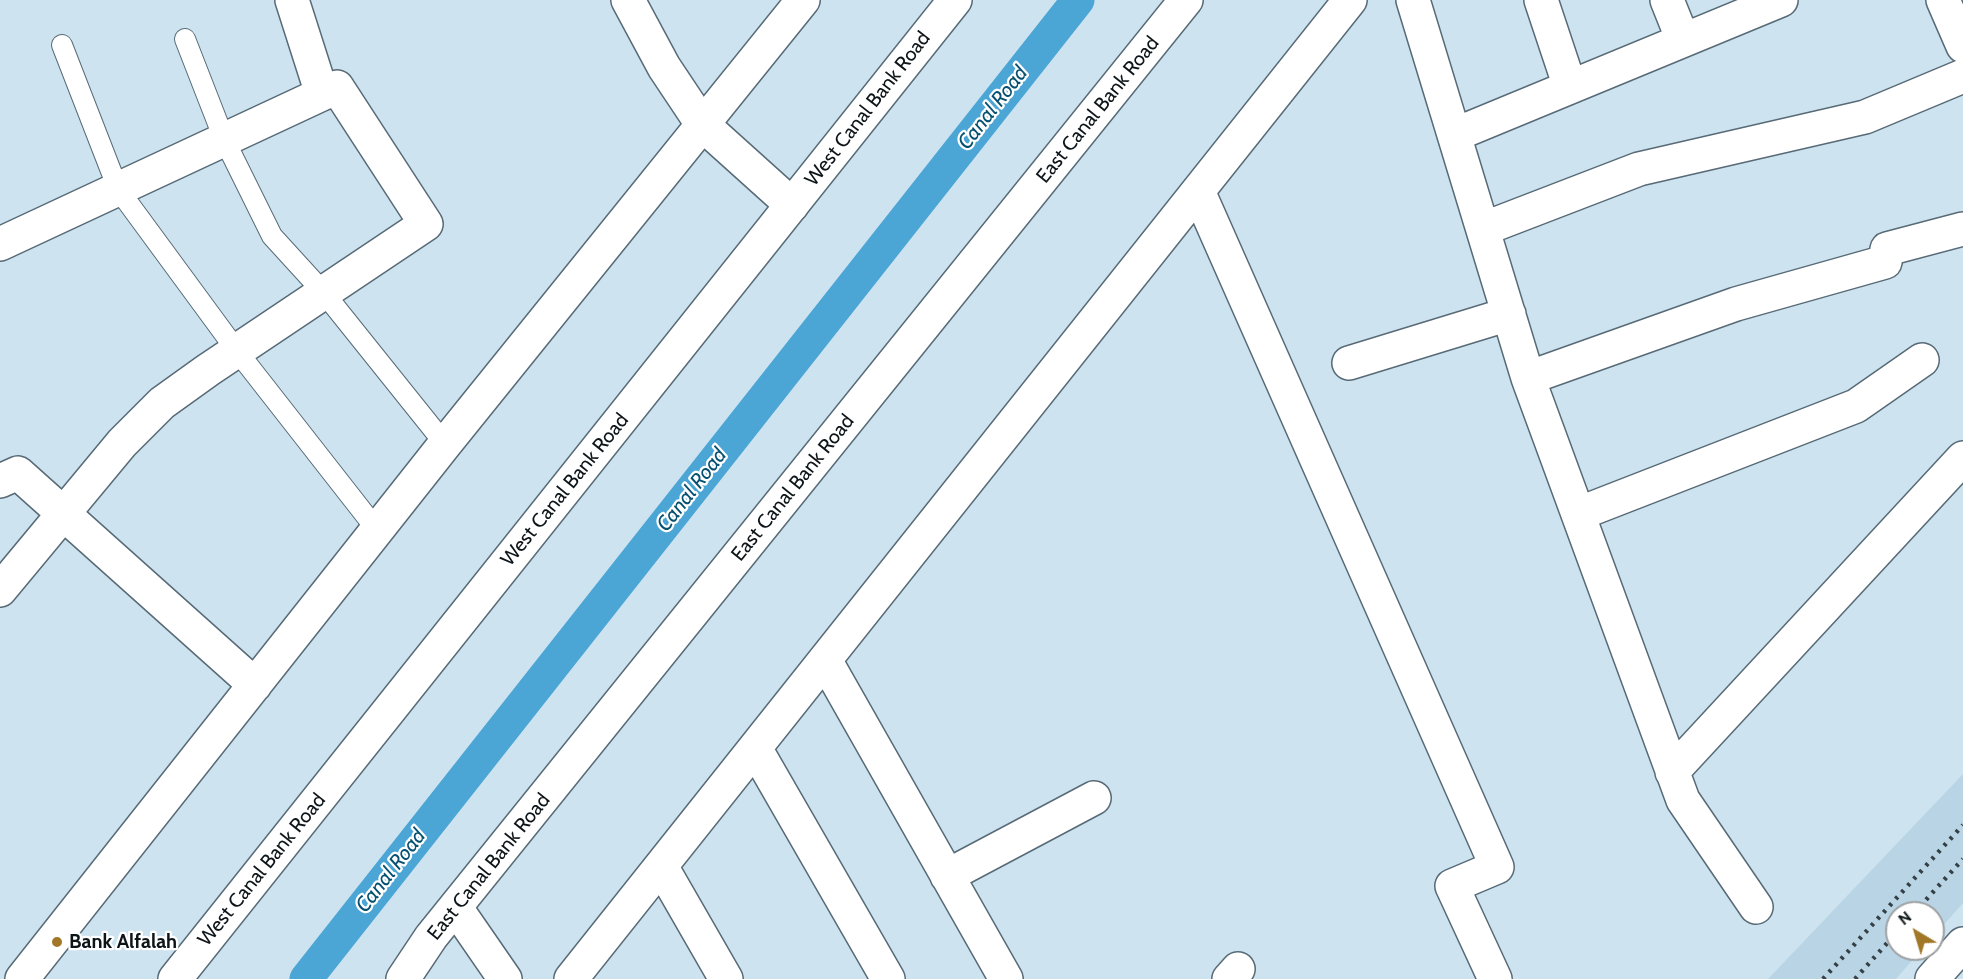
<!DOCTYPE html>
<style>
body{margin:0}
#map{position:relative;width:1963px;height:979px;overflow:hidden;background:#cde3f0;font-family:Cabin,sans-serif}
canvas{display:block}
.north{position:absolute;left:1885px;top:901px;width:60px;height:60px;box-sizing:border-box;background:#fff;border:2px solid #9ea1a3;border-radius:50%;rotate:322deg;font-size:16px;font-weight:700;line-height:24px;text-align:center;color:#0d1519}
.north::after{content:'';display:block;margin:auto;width:21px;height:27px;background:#a17827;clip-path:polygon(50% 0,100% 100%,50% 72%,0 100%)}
</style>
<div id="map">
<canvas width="1963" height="979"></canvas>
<div class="north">N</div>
</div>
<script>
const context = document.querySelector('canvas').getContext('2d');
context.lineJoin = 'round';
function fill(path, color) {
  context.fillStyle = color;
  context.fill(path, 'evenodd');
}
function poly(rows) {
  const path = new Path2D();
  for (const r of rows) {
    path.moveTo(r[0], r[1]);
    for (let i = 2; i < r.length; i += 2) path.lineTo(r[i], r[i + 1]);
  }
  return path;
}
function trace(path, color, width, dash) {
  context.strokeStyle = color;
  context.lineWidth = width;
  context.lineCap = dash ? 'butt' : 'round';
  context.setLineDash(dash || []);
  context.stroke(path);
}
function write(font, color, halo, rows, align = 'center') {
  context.font = font + ' Cabin,sans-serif';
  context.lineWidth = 4.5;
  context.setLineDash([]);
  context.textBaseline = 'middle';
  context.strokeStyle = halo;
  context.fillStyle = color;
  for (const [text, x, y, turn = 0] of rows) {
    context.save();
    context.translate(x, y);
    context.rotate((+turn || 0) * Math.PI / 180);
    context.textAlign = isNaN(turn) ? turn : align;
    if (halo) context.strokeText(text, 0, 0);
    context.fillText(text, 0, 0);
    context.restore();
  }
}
fill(poly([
 [1963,774,1963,903,1933,937,1933,913,1897,913,1897,949,1922,949,1896,979,1768,979]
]), '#b9d5e5');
trace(poly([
 [306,979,1078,0]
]), '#4ba5d5', 33);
const lane = poly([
 [185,39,224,139,272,236,324,293,445,444],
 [62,45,118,189,237,351,377,530]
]);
const street = poly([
 [292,0,322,94],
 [1413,0,1528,378,1683,800,1756,907],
 [1541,0,1570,87],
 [1667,0,1683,40],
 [1943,0,1963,46],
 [1454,135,1781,0],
 [1198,191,1497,867,1452,886,1495,979],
 [1483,229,1639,169,1865,117,1963,76],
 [0,244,337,87,426,224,208,370,162,403,122,443,0,590],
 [1349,363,1509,314],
 [1528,378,1736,304,1885,262,1887,249,1963,229],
 [0,481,18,473,255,685],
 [1578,514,1856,406,1922,360],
 [825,660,1006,979],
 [755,748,888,979],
 [1672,772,1963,458],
 [661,866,726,979],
 [947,876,1094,798],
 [456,908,505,979],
 [22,979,445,444,803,0],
 [571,979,1350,0],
 [1229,979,1238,969]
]);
const secondary = poly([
 [628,0,664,67,702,124,792,205],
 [1932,979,1963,944]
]);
const highway = poly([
 [175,979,955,0],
 [403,979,431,937,1186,0]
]);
trace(lane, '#576a76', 22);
trace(street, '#576a76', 36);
trace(secondary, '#576a76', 36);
trace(highway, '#576a76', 36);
trace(lane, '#fff', 20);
trace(street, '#fff', 33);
trace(secondary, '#fff', 33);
trace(highway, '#fff', 33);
trace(poly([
 [1914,913,1963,859],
 [1823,979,1963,825],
 [1855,979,1897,932]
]), '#354046', 4.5, [3, 6]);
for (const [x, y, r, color] of [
 [57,942,6,"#a17827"]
]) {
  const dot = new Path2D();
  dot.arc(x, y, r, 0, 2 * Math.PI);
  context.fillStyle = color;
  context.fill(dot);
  trace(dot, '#fff', 2);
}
write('20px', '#0d1519', '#fff', [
 ["West Canal Bank Road",868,109,-52],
 ["East Canal Bank Road",1098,110,-51],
 ["East Canal Bank Road",793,488,-51],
 ["West Canal Bank Road",565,490,-51],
 ["East Canal Bank Road",489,867,-51],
 ["West Canal Bank Road",262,870,-51]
]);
write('bold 20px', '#0d1519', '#fff', [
 ["Bank Alfalah",69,942]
], 'left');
write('italic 21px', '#065171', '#fff', [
 ["Canal Road",993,108,-52],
 ["Canal Road",692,490,-52],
 ["Canal Road",391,871,-52]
]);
</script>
